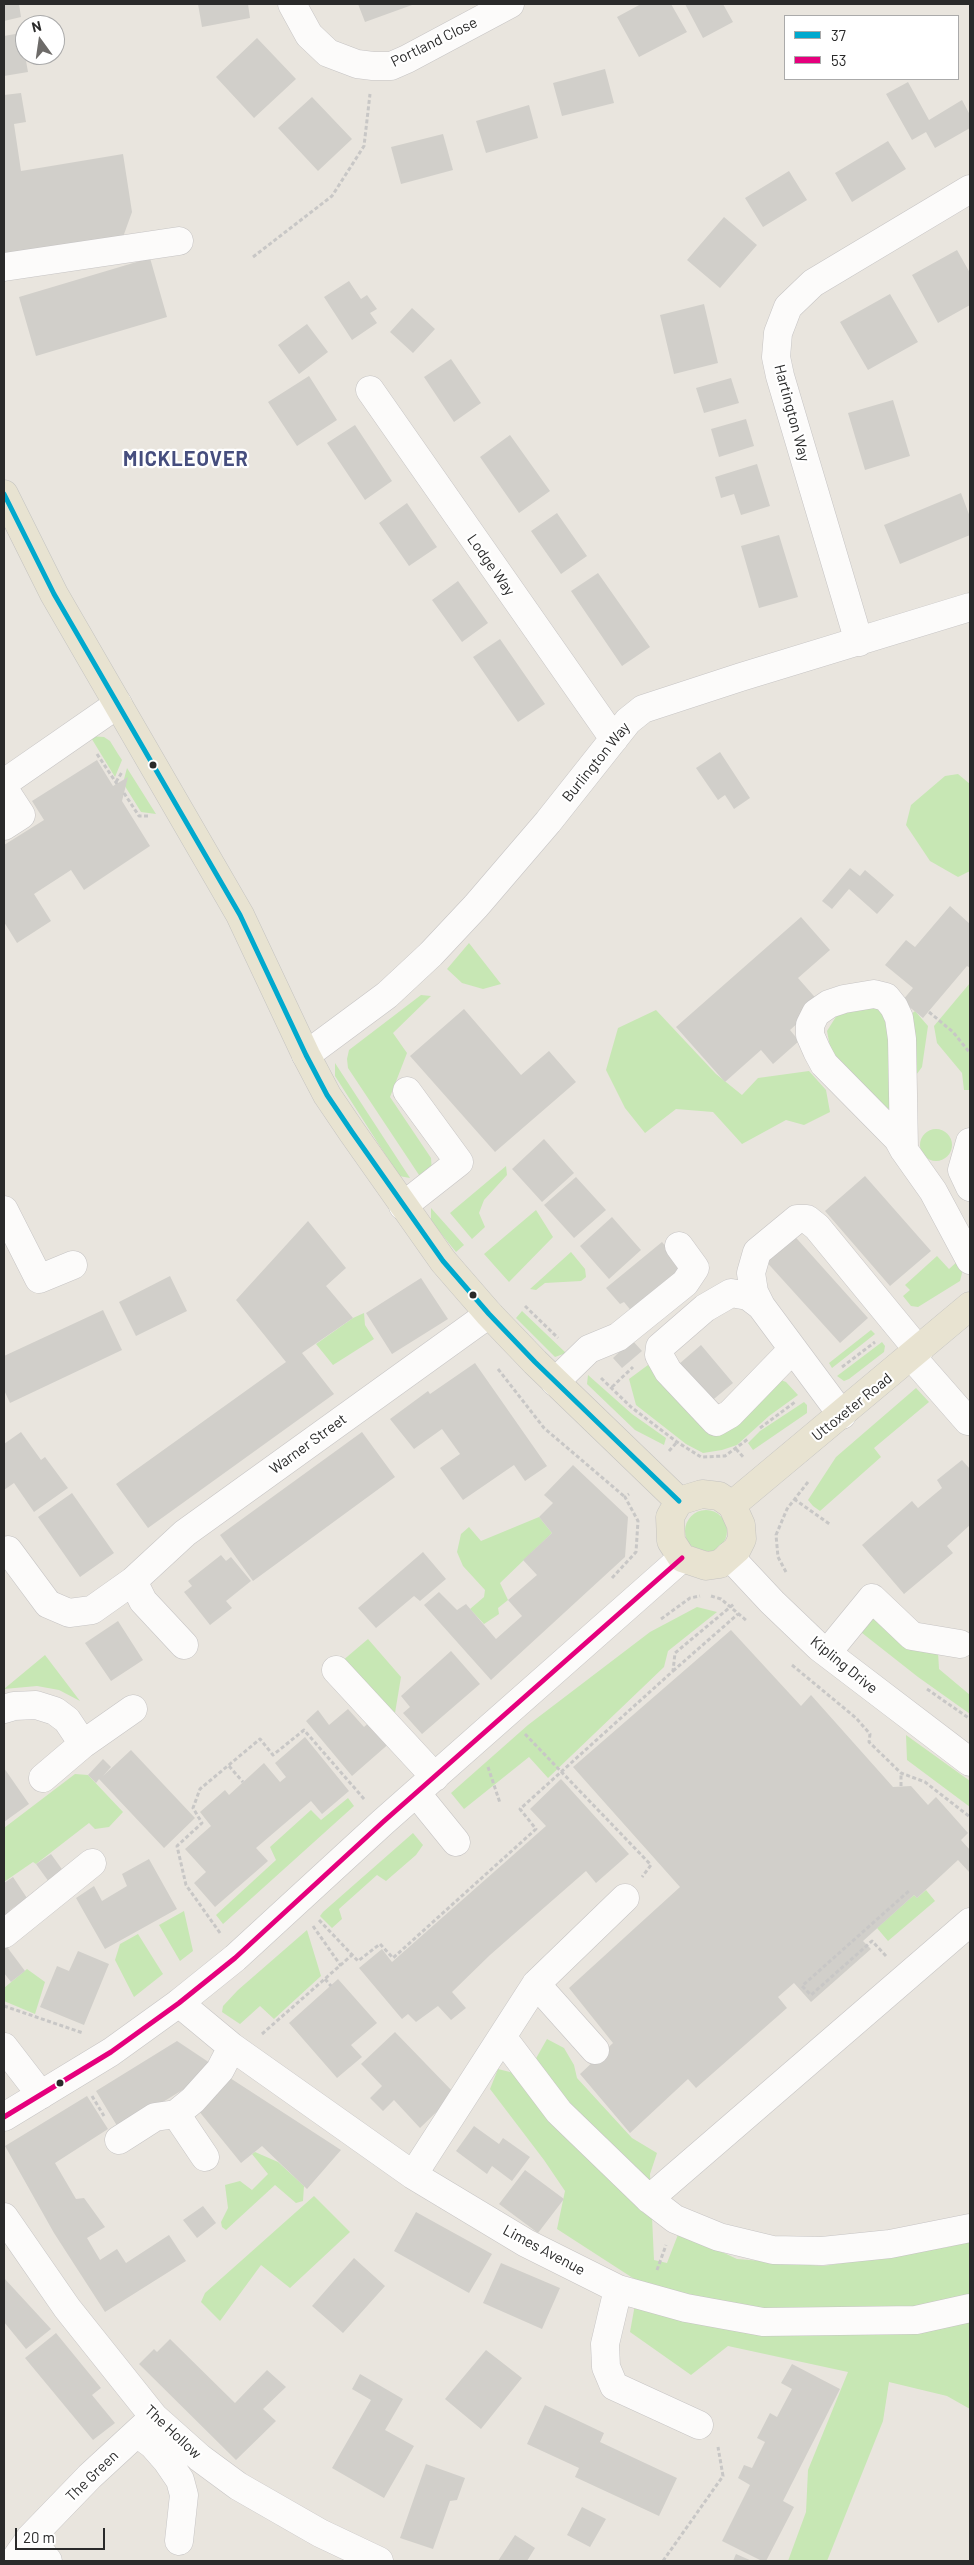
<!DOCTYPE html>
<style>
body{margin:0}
#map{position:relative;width:974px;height:2565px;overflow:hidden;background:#e9e5de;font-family:Barlow,sans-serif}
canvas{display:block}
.frame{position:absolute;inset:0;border:5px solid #2a2a2a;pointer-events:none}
.legend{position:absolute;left:784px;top:15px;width:175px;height:65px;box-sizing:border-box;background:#fff;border:1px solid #aaa;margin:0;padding:6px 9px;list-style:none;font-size:15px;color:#2a2a2a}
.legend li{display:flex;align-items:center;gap:10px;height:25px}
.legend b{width:25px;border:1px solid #aaa}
.north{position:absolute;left:15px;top:15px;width:50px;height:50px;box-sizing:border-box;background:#fff;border:1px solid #aaa;border-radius:50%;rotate:346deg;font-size:14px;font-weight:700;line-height:20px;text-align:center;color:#2a2a2a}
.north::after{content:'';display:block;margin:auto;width:18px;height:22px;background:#6d6b69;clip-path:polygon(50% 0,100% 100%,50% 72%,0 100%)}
.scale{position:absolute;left:15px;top:2528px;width:90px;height:22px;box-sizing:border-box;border:2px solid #2a2a2a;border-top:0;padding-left:6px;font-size:15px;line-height:18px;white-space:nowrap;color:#2a2a2a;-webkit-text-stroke:4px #fff;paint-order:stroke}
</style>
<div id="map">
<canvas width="974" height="2565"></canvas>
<div class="frame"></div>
<ul class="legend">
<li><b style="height:6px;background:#00a9ce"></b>37</li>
<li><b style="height:6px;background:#e5007d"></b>53</li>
</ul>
<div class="north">N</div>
<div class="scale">20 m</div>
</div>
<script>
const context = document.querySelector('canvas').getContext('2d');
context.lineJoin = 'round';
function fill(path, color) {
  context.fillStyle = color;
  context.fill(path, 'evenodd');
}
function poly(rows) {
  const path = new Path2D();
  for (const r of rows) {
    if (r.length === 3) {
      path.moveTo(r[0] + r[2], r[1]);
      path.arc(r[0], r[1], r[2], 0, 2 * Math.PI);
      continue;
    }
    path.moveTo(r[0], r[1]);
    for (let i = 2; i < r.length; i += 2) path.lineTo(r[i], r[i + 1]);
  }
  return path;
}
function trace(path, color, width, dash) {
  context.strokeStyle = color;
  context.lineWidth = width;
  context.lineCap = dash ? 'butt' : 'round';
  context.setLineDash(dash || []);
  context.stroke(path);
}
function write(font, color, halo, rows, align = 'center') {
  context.font = font + ' Barlow,sans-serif';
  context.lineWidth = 4.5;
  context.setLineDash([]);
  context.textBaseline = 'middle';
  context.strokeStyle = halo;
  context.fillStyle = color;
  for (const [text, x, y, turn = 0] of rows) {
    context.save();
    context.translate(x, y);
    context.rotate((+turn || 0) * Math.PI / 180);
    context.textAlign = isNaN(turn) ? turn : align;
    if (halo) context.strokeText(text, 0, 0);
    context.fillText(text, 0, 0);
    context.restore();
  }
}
fill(poly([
 [90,736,104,737,110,741,118,754,122,760,115,777],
 [127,768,156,814,141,812,123,783],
 [958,774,970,784,970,871,958,877,930,861,906,825,911,805,945,776],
 [469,943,501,984,483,989,462,983,447,969],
 [970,983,970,1090,964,1090,962,1073,937,1043,934,1026],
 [421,995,431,996,393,1033,407,1053,390,1097,431,1158,432,1172,421,1178,348,1068,347,1059,349,1050],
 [871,1005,885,1014,892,1028,896,1105,883,1111,832,1057,827,1031,837,1015],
 [656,1010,716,1074,742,1095,758,1078,809,1071,826,1090,830,1112,804,1125,786,1120,742,1144,713,1112,676,1109,645,1133,625,1108,606,1070,618,1028],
 [915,1011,928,1026,922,1067,911,1082,908,1017],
 [335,1063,410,1178,399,1176,335,1076],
 [936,1145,16],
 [506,1166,507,1175,484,1200,479,1213,485,1227,472,1239,450,1213],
 [431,1208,464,1245,456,1252,431,1221],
 [536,1210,553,1237,509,1282,484,1254],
 [571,1252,585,1269,586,1277,581,1281,545,1283,536,1290,530,1289],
 [937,1256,949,1269,960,1259,962,1273,960,1281,918,1307,911,1306,903,1296,910,1290,905,1285],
 [522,1311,566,1353,555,1357,516,1318],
 [364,1313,365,1325,374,1339,333,1365,316,1344,353,1318],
 [871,1330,875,1334,832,1368,829,1363],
 [882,1342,885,1346,884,1352,849,1379,844,1381,837,1376],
 [648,1365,705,1425,719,1433,731,1429,778,1379,786,1382,798,1395,769,1416,737,1445,722,1450,703,1453,686,1444,636,1405,629,1379],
 [588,1375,632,1414,666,1438,664,1445,635,1430,587,1384],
 [916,1388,929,1402,874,1448,881,1457,820,1511,813,1506,808,1500,836,1457],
 [804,1402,807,1405,807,1413,753,1450,748,1443,760,1431],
 [706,1531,21],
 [539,1517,552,1533,500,1583,508,1600,498,1608,499,1614,484,1624,470,1609,484,1597,485,1590,463,1566,457,1552,461,1534,469,1527,481,1541],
 [697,1607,717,1612,668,1651,664,1667,548,1778,529,1757,464,1809,451,1793,528,1725,650,1632],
 [872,1610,938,1652,939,1669,970,1695,970,1714,918,1677,857,1629],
 [368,1639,401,1677,394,1719,341,1662],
 [45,1655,80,1701,59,1690,37,1686,4,1689],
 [906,1735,970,1781,970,1807,907,1760],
 [75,1774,88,1775,123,1812,109,1827,95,1829,89,1823,36,1864,33,1862,4,1882,4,1828],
 [348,1798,354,1806,223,1924,216,1915,276,1860,270,1847,311,1810,321,1820],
 [413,1833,423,1845,416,1855,386,1881,377,1875,339,1909,342,1919,332,1928,320,1916,323,1912],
 [926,1890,935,1901,888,1941,877,1928,914,1895,917,1898],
 [184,1911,193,1951,180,1961,159,1925],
 [307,1930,321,1976,274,2019,260,2006,240,2024,222,2012,223,2006,238,1990],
 [138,1934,163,1974,134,1997,115,1960,120,1944],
 [27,1969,45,1982,35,2014,4,2001,4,1988],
 [547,2039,564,2048,574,2065,577,2078,632,2138,657,2153,650,2174,654,2260,667,2263,679,2232,737,2259,823,2266,948,2247,970,2240,970,2409,947,2396,889,2382,883,2421,827,2561,788,2561,806,2512,808,2470,848,2372,728,2346,691,2375,630,2332,639,2282,557,2229,565,2191,544,2160,490,2089,498,2069,526,2076],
 [255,2152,278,2162,304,2186,303,2201,296,2203,275,2185,226,2230,222,2227,221,2222,228,2208,225,2185,240,2181,252,2190,268,2174,252,2154],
 [314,2196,350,2232,290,2288,261,2265,220,2321,201,2302,205,2293]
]), '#c7e7b4');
fill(poly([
 [4,4,19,4,21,17,4,21],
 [198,4,248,4,250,18,202,27],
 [358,4,411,4,412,5,365,22],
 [641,4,671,4,687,32,639,57,617,17],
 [685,4,723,4,733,22,703,38],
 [21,33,28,72,4,76,4,36],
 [257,38,296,79,254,118,216,77],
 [605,69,614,103,562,116,553,83],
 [908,82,929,120,962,100,970,115,970,128,935,148,926,132,912,140,886,94],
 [21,93,26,122,14,124,21,171,123,154,132,212,123,237,5,255,4,95],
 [312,97,352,139,318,171,278,128],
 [529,105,538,138,486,153,476,121],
 [443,134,453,170,401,184,391,147],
 [888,141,906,169,852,202,835,173],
 [789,171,807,200,763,227,745,198],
 [724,217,757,245,720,288,687,260],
 [957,250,970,273,970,305,938,323,912,275],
 [150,258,167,317,36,356,19,297],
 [349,281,361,299,367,295,377,309,370,313,377,323,352,340,324,297],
 [890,294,918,342,868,370,840,322],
 [704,304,718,363,674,374,660,315],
 [412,308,435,329,413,353,390,332],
 [307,324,328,352,299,374,278,345],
 [451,359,481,403,454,422,424,377],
 [309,376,337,420,297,446,268,402],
 [731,378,739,403,704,413,696,388],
 [893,400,910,456,865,470,848,413],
 [746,419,754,446,719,457,711,429],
 [355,425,392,481,365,500,327,443],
 [510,435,550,491,519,513,480,457],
 [757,464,770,506,741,515,734,494,721,498,715,477],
 [961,493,970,517,970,535,900,564,884,525],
 [407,503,437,547,409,566,379,523],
 [557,513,587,556,561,574,531,531],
 [779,535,798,597,759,608,741,546],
 [598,573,650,647,622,666,571,591],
 [458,581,488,623,462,642,432,600],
 [500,639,545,704,518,722,473,657],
 [720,752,750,798,734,809,725,795,718,800,696,768],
 [97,760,113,786,128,777,122,801,150,846,84,890,71,870,34,894,51,921,17,943,4,922,4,845,44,820,32,801],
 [850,868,860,876,865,870,894,895,877,914,849,889,832,909,822,901],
 [950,906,970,924,970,968,967,966,923,1018,902,1001,913,988,885,965,906,940,915,947],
 [801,917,830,950,798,978,820,1003,790,1030,799,1041,773,1064,761,1050,725,1082,676,1027],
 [464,1009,521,1075,549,1051,576,1082,495,1152,410,1056],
 [544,1139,574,1173,542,1202,512,1169],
 [865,1176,931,1251,890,1286,825,1211],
 [576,1177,606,1210,574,1238,544,1205],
 [612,1217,641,1250,609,1279,580,1246],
 [308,1221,346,1268,326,1286,353,1318,302,1353,334,1394,148,1528,116,1484,286,1362,236,1300],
 [781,1221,868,1318,840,1343,753,1247],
 [662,1242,685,1269,633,1313,624,1302,620,1304,606,1288],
 [170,1276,187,1311,136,1336,119,1302],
 [421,1278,448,1319,392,1354,366,1313],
 [103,1310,122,1350,10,1403,4,1390,4,1356],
 [632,1340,642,1351,622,1368,613,1358],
 [701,1345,733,1383,696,1414,664,1377],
 [475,1363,547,1466,525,1481,514,1465,463,1500,440,1468,460,1454,442,1429,414,1449,390,1419,428,1391,430,1394],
 [21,1432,41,1460,45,1457,68,1488,34,1512,14,1483,4,1490,4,1444],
 [362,1432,395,1477,253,1581,220,1535],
 [962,1460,970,1469,970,1525,947,1546,953,1553,904,1594,862,1545,912,1501,918,1508,942,1488,937,1480],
 [573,1465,628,1517,625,1557,491,1680,424,1605,439,1592,457,1610,466,1604,496,1639,522,1616,508,1600,537,1575,523,1560,552,1533,539,1517,553,1503,544,1495],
 [72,1493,114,1553,80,1577,38,1517],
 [423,1552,446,1579,420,1601,414,1596,376,1628,358,1608],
 [221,1555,226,1561,231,1557,251,1581,226,1601,232,1608,210,1625,184,1592,192,1586,188,1581],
 [118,1621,143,1660,111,1681,85,1643],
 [731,1630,801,1706,811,1695,893,1787,911,1786,928,1805,936,1797,968,1833,961,1840,970,1850,970,1873,958,1860,917,1898,914,1895,863,1941,871,1949,811,2002,794,1983,778,1997,787,2008,696,2088,688,2079,630,2133,580,2074,613,2043,569,1988,680,1887,573,1767],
 [451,1651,480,1684,422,1734,403,1713,410,1707,401,1696],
 [348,1709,364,1727,373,1719,392,1741,352,1776,306,1721,318,1710,329,1725],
 [305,1737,349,1791,322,1814,311,1801,256,1848,268,1861,215,1907,194,1883,206,1872,185,1849,211,1826,200,1812,225,1790,229,1795,264,1763,280,1782,286,1777,275,1763],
 [131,1750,195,1818,164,1848,99,1779,96,1783,88,1775,103,1759,111,1767,103,1776],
 [4,1768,29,1804,4,1822],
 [561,1779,629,1854,596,1883,586,1871,490,1955,452,1992,466,2008,451,2020,438,2006,416,2022,408,2014,402,2019,359,1968,382,1949,392,1962,546,1826,530,1809],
 [51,1854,64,1872,49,1882,36,1864],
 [149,1859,177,1909,105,1949,76,1898,94,1886,102,1901,127,1886,122,1874],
 [13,1877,27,1898,10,1910,13,1914,4,1920,4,1883],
 [4,1943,25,1971,11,1982,4,1973],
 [78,1951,109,1964,84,2025,40,2007,57,1966,69,1971],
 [338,1979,377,2023,351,2045,362,2057,337,2078,289,2023],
 [395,2032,455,2094,420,2128,394,2100,383,2111,370,2098,382,2086,361,2064],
 [177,2041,210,2063,184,2089,119,2129,96,2091],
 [230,2078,341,2150,307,2189,262,2146,241,2163,198,2110],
 [87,2096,108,2129,55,2163,76,2199,84,2198,105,2227,87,2238,100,2260,117,2249,126,2263,169,2235,186,2261,105,2312,54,2233,5,2146],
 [474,2126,499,2144,503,2138,530,2157,512,2181,492,2166,487,2174,456,2151],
 [525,2170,564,2199,538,2233,499,2204],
 [203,2206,216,2223,197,2238,183,2220],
 [416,2212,492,2254,469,2293,394,2251],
 [354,2258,385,2286,343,2333,312,2306],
 [501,2263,560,2288,542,2329,483,2303],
 [4,2278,51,2329,26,2349,4,2322],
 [56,2333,101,2388,92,2395,115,2423,93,2440,25,2358],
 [170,2339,235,2403,267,2370,286,2387,263,2409,276,2421,236,2460,139,2364,154,2349,157,2352],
 [486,2350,522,2378,481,2429,445,2399],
 [792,2364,840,2389,783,2501,794,2507,766,2561,762,2561,722,2541,750,2485,738,2478,744,2465,752,2468,765,2442,757,2438,770,2413,777,2417,792,2389,781,2383],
 [360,2374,403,2399,385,2430,414,2446,384,2498,332,2468,371,2400,352,2389],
 [545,2405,604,2433,600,2442,677,2478,659,2516,575,2477,579,2468,527,2444],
 [426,2464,465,2478,457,2500,450,2501,433,2549,400,2538],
 [582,2507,606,2519,590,2547,567,2535],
 [515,2535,535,2548,527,2561,498,2561],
 [736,2554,752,2561,733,2561]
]), '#d1cfca');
const minor = poly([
 [292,4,309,35,328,53,357,64,373,66,391,66,407,59,510,4],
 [4,267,179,241],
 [370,390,614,739],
 [859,642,780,376,776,357,778,333,788,307,813,283,970,189],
 [4,783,118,704],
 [4,789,21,815,4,826],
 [306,1055,387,995,431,954,476,906,548,822,628,721,643,709,741,677,970,607],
 [970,1142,962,1170,970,1187],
 [904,1150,902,1039,899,1018,894,1007,886,997,874,994,844,999,829,1004,816,1013,810,1025,810,1035,817,1051,824,1064,898,1139,904,1150,933,1191,970,1260],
 [403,1206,459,1162,407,1091],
 [4,1210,39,1279,73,1265],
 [761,1306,748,1296,731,1293,705,1308,660,1347,659,1355,668,1371,716,1422,730,1414,793,1349],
 [912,1357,968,1421],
 [555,1382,589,1349,618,1337,685,1283,695,1268,679,1246],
 [842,1415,761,1306,754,1292,751,1273,757,1252,797,1219,807,1219,817,1227,919,1351],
 [8,1550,48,1604,69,1613,92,1610,133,1581,185,1533,489,1314],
 [729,1556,772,1602,819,1647,970,1762],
 [133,1581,143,1601,184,1645],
 [827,1653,872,1598,912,1636,960,1644],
 [336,1670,435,1777],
 [4,1709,14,1706,36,1705,55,1711,67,1720,83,1744],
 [43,1778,83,1744,133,1709],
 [417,1794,456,1842],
 [4,1934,92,1863],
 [536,1984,595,2050],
 [179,2003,232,2047,413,2175,526,2243,618,2289,686,2308,763,2322,916,2320,970,2308],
 [503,2038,559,2112,649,2199,675,2219,719,2237,773,2250,822,2251,890,2244,970,2228],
 [4,2047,41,2095],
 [176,2114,205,2157],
 [4,2117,111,2052,179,2003,235,1958,383,1822,682,1558],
 [119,2140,155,2117,176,2114,193,2100,220,2070,232,2047],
 [413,2175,536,1984,625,1898],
 [649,2199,970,1922],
 [4,2217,67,2308,154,2417,200,2458,238,2486,320,2533,379,2561],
 [618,2289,605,2344,606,2367,614,2386,699,2425],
 [137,2433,153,2445,167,2461,180,2480,184,2495,179,2541],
 [30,2538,48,2561],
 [14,2561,30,2538,90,2476,154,2417]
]);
const major = poly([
 [4,494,54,594,240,915,306,1055,327,1095,352,1132,443,1261,489,1314,535,1362,679,1501],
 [702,1494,719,1496,732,1505,741,1525,742,1539,737,1549,720,1564,706,1566,682,1558,671,1541,670,1517,679,1501,702,1494],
 [732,1505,970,1306]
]);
trace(minor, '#c6c4c4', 29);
trace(major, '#c4c3c0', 29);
trace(poly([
 [253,257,332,196,364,146,370,94],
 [97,754,117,784],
 [116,782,122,772],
 [124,793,139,816,148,816],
 [929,1012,953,1032,970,1053],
 [525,1306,558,1338],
 [842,1367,875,1342],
 [498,1369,544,1428,625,1497],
 [601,1378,631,1407,677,1442,701,1457,725,1456,748,1439],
 [612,1387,633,1367],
 [760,1428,795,1402],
 [736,1449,744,1458],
 [669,1451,677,1442],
 [794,1499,831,1525],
 [786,1572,778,1557,776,1535,787,1509,808,1482],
 [612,1578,636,1552,638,1521,625,1497,629,1494],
 [711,1596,721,1599,747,1621],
 [661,1619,690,1598,700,1596],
 [792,1665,856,1718,870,1734,869,1742,901,1773,925,1782,970,1817],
 [673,1671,738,1614],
 [927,1689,970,1719],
 [525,1734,651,1865,642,1877],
 [229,1766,243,1782],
 [488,1767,500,1803],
 [901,1786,901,1773],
 [319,1920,358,1961,380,1944,393,1958,536,1829,520,1809,673,1671,675,1653,735,1603],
 [313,1926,341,1966],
 [220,1933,186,1885,177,1846,202,1823,193,1808,200,1789,260,1739,273,1755,304,1730,365,1800],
 [886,1956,872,1941,811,1995,802,1986,910,1890],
 [325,1979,331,1986],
 [4,2006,83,2033],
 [262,2034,352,1955],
 [92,2096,104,2116],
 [657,2270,666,2245],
 [663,2561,723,2476,718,2447]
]), '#c8c7c6', 3, [4, 2.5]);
trace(minor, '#fcfbfa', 28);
trace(major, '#e8e3d1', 28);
trace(poly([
 [4,494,54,594,240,915,306,1055,327,1095,352,1132,443,1261,489,1314,535,1362,679,1501]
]), '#00a9ce', 5);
trace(poly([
 [4,2117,111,2052,179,2003,235,1958,383,1822,682,1558]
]), '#e5007d', 5);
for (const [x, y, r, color] of [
 [153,765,4.5,"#2a2a2a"],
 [473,1295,4.5,"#2a2a2a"],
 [60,2083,4.5,"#2a2a2a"]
]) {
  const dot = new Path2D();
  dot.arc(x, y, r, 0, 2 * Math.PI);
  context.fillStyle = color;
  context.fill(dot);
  trace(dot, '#fff', 2);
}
write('15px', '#2a2a2a', '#fff', [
 ["Portland Close",434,42,-26],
 ["Hartington Way",792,413,75],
 ["Lodge Way",491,565,55],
 ["Burlington Way",596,762,-51],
 ["Uttoxeter Road",852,1407,-39],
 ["Warner Street",308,1444,-36],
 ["Kipling Drive",844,1665,39],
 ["Limes Avenue",544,2250,28],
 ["The Hollow",173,2432,43],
 ["The Green",92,2476,-44]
]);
context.letterSpacing = '1px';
write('bold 20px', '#464e7e', '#fff', [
 ["MICKLEOVER",186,459]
]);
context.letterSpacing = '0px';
</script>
